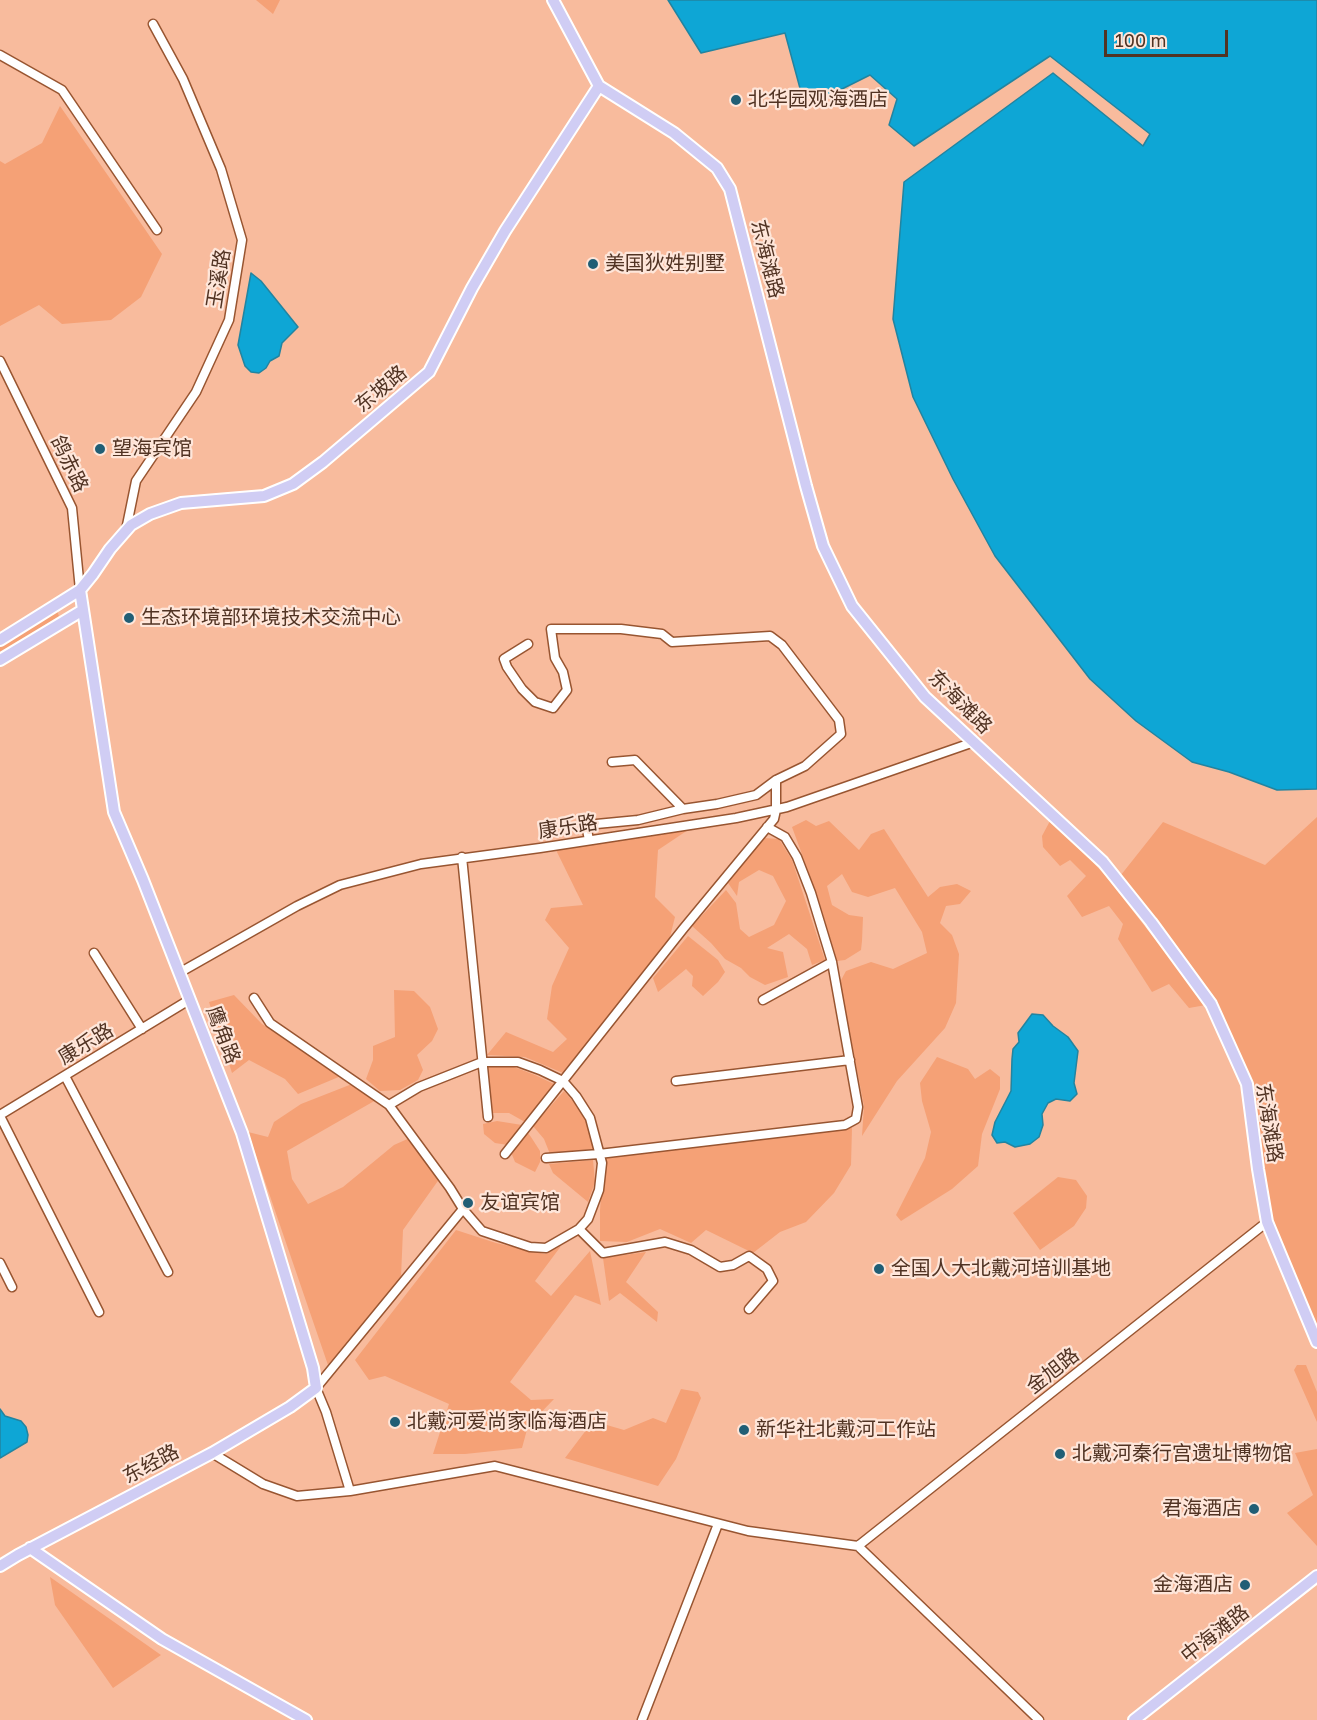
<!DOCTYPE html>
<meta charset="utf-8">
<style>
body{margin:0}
#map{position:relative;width:1317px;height:1720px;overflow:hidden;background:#f8bb9d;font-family:"Golos Text",sans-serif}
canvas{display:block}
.scale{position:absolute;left:1104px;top:30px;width:124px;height:27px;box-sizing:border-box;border:3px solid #513323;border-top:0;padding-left:8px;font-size:18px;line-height:21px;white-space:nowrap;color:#513323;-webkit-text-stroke:4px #fee6da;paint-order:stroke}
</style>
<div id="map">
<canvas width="1317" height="1720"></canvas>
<div class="scale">100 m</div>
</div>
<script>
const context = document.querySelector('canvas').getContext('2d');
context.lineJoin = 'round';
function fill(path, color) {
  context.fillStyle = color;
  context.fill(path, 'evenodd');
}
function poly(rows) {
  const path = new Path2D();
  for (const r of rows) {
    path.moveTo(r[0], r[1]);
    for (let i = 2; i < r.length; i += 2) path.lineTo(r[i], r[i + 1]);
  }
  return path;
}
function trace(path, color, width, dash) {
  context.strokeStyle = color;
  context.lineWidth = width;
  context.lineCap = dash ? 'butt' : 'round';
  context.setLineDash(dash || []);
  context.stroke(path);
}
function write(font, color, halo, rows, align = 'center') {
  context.font = font + ' "Golos Text","Noto Sans SC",sans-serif';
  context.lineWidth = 4.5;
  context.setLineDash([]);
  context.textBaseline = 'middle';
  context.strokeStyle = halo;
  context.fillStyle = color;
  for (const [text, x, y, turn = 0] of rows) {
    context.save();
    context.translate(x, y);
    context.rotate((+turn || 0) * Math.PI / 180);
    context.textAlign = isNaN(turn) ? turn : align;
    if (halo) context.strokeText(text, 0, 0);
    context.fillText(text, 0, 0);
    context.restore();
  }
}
fill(poly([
 [256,0,280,0,273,14],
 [60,106,162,254,141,297,111,320,62,324,39,305,0,326,0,161,5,164,42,143],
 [57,611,59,616,0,654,0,646],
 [1317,817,1317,1342,1267,1222,1246,1084,1201,990,1117,880,1163,822,1265,865],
 [1051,819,1105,875,1206,1005,1189,1008,1169,984,1152,992,1118,939,1123,924,1109,906,1082,917,1067,896,1086,876,1070,860,1060,866,1043,847,1042,836],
 [806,820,816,826,829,821,859,850,871,834,884,829,928,897,940,887,957,884,971,891,960,904,946,906,940,923,952,935,959,954,956,1003,945,1028,897,1081,862,1136,864,1106,840,982,846,971,871,962,893,969,927,953,922,932,895,888,868,897,852,892,842,874,827,886,832,905,849,915,863,917,862,941,861,950,845,960,837,961,818,898,792,827],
 [688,830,658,850,655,897,675,917,668,945,563,1073,525,1057,487,1055,506,1032,553,1052,567,1039,547,1019,552,986,569,948,545,920,551,908,583,905,556,850],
 [764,838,779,839,792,860,825,960,812,965,807,949,789,934,767,948,783,952,788,977,765,985,750,977,741,968,725,959,711,943,692,926,726,890,736,903,740,929,749,937,774,925,786,901,773,876,759,870,739,882,737,896,728,883],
 [688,936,718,960,725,972,718,982,703,996,692,986,693,976,686,969,658,992,653,978],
 [394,990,414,991,430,1007,438,1029,432,1041,417,1055,423,1070,418,1080,400,1090,380,1091,366,1079,373,1060,373,1046,395,1037],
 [234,995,262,1024,322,1061,341,1076,298,1094,285,1079,249,1060,232,1073,209,1002],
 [937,1057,968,1069,975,1079,990,1069,1000,1077,1000,1089,982,1134,978,1166,952,1189,901,1221,896,1215,925,1158,931,1132,922,1101,920,1083],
 [487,1064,514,1067,535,1075,554,1084,525,1122,509,1113,492,1113],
 [352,1084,376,1100,287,1151,292,1179,308,1204,343,1187,394,1145,412,1137,440,1178,403,1230,401,1277,328,1365,248,1132,268,1137,274,1122,301,1104],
 [564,1091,577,1106,588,1123,594,1149,550,1154,544,1139,533,1126],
 [497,1121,522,1125,531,1137,540,1151,540,1162,535,1172,515,1162,508,1145,495,1143,484,1134,483,1124],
 [852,1128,851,1165,834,1193,806,1222,780,1232,753,1253,706,1230,691,1243,660,1229,627,1242,600,1241,600,1210,604,1156],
 [593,1160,595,1182,588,1202,553,1173,549,1164],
 [1058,1177,1076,1180,1087,1196,1086,1208,1074,1226,1040,1250,1013,1213],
 [456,1230,496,1243,545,1254,561,1246,535,1281,551,1296,590,1251,601,1305,575,1295,510,1382,531,1400,554,1399,528,1426,522,1448,465,1454,433,1454,449,1404,385,1376,369,1380,355,1360],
 [646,1252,626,1282,658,1312,657,1322,620,1293,609,1301,603,1258],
 [1297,1365,1306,1365,1317,1392,1317,1422,1294,1370],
 [681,1389,698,1392,701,1398,676,1459,658,1486,565,1458,593,1421,624,1430,653,1418,666,1423],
 [1317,1449,1317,1546,1287,1513,1313,1495,1295,1453],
 [50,1577,161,1655,113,1688,55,1605]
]), '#f5a176');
const water = poly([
 [668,0,1317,0,1317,789,1277,790,1229,772,1192,762,1136,721,1090,679,995,556,953,479,913,397,893,319,904,182,1053,73,1143,146,1150,134,1050,56,914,146,889,125,897,99,870,75,830,95,801,92,785,33,701,53,668,0],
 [251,273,261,281,298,327,282,343,279,356,270,361,266,368,259,373,251,372,245,366,238,345,251,273],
 [1032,1014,1043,1015,1053,1026,1068,1037,1078,1051,1074,1083,1077,1094,1070,1101,1056,1099,1048,1103,1042,1114,1043,1125,1039,1137,1030,1144,1015,1147,1005,1142,997,1143,992,1135,995,1122,1011,1091,1012,1059,1013,1049,1019,1042,1018,1033,1032,1014],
 [0,1409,5,1416,21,1421,26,1427,28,1435,27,1442,0,1458,0,1409]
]);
fill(water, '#0ea6d5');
trace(water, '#2284a0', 1.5);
const minor = poly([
 [0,55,62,90,157,230],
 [0,361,72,508,80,590],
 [126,530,136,481,196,392,229,320,242,240,221,169,183,79,153,24],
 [612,762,635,760,683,809,717,804,756,795,776,780],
 [589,840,586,825,638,820,683,809],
 [462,857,488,1117],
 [94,953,142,1029],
 [179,973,297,906,340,885,421,864,540,848,736,818,787,807,974,742],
 [254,998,270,1023,389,1105,450,1188,463,1209,482,1231,530,1247,546,1248,579,1229,588,1219,599,1190,602,1163,590,1118,576,1096,563,1081,540,1070,518,1062,482,1062,419,1087,389,1105],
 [763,1000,832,962],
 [65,1076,168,1272],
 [676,1081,850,1060],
 [0,1115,189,1000],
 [0,1116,99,1312],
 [505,1154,683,929,774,819,776,810,776,780,805,766,841,734,839,720,782,645,770,636,672,642,662,634,621,629,551,629,555,658,563,672,567,690,553,708,535,702,522,689,507,667,504,659,528,644],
 [546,1158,599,1154,845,1125,856,1119,858,1107,832,962,811,893,797,857,785,837,767,827],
 [579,1229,603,1253,665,1242,691,1250,720,1267,733,1265,749,1256,767,1269,773,1281,749,1309],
 [0,1263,12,1287],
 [212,1453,263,1484,297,1496,350,1491,495,1466,748,1531,858,1546,1039,1720],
 [350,1491,326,1412,316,1388,463,1209],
 [858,1546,1267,1222],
 [642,1720,718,1524]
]);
const major = poly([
 [553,0,599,86],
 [599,86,674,133,717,168,730,189,806,486,823,546,852,606,925,697,1103,862,1151,922,1211,1004,1247,1084,1258,1169,1267,1222,1317,1342],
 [0,640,80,590,93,574,110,549,131,525,150,514,181,503,264,496,293,484,323,462,429,372,472,288,505,231,599,86],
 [0,660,83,610],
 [30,1548,162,1639,306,1720],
 [0,1566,18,1555,212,1453,290,1407,316,1388,313,1368,242,1133,143,880,114,812,80,590],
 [1134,1720,1317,1576]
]);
trace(minor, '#985531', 11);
trace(major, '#fff', 14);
trace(minor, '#fff', 8);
trace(major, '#d0cdf4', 10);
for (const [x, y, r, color] of [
 [736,100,6,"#215e75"],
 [593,264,6,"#215e75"],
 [100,449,6,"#215e75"],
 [129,618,6,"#215e75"],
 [468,1203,6,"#215e75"],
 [879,1269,6,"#215e75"],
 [395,1422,6,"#215e75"],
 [744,1430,6,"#215e75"],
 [1060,1454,6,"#215e75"],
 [1254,1509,6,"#215e75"],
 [1245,1585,6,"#215e75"]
]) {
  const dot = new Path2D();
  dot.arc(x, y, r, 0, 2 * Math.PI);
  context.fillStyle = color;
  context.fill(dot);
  trace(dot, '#fee6da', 2);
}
write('20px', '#513323', '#fee6da', [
 ["北华园观海酒店",748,100],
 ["美国狄姓别墅",605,264],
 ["望海宾馆",112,449],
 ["生态环境部环境技术交流中心",141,618],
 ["友谊宾馆",480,1203],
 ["全国人大北戴河培训基地",891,1269],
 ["北戴河爱尚家临海酒店",407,1422],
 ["新华社北戴河工作站",756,1430],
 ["北戴河秦行宫遗址博物馆",1072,1454],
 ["君海酒店",1242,1509,"right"],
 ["金海酒店",1233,1585,"right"]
], 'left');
write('20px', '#513323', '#fee6da', [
 ["东海滩路",767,259,76],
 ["玉溪路",219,279,-81],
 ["东坡路",381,389,-40],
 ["鸽赤路",69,464,64],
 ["东海滩路",960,702,45],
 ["康乐路",568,827,-9],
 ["鹰角路",223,1035,69],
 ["康乐路",86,1044,-31],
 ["东海滩路",1269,1123,81],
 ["金旭路",1053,1371,-38],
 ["东经路",151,1464,-28],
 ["中海滩路",1215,1634,-38]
]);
</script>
